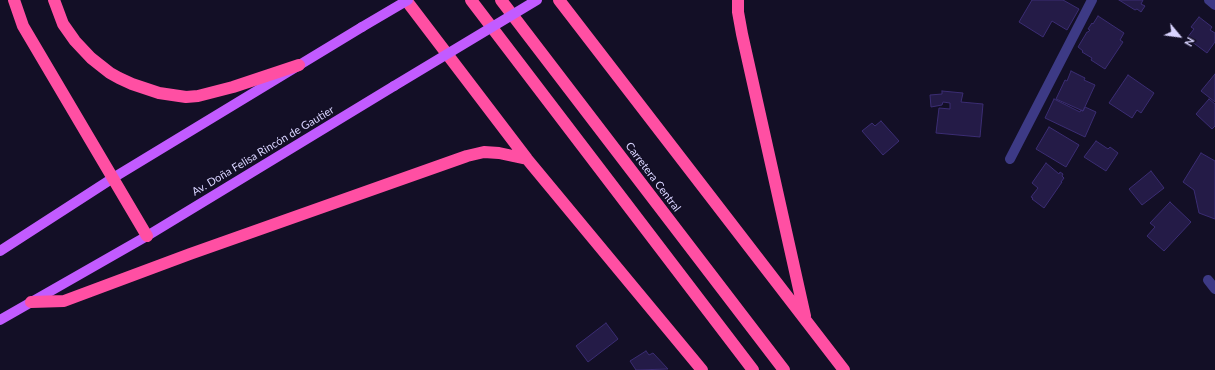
<!DOCTYPE html>
<meta charset="utf-8">
<style>
body{margin:0}
#map{position:relative;width:1215px;height:370px;overflow:hidden;background:#130f26;font-family:Lato,sans-serif}
canvas{display:block}
.north{position:absolute;left:1159px;top:16px;width:40px;height:40px;-webkit-text-stroke:3px #130f26;paint-order:stroke;rotate:119deg;font-size:11px;font-weight:700;line-height:16px;text-align:center;color:#d9d4ff}
.north::after{content:'';display:block;margin:auto;width:14px;height:18px;background:#d9d4ff;clip-path:polygon(50% 0,100% 100%,50% 72%,0 100%)}
</style>
<div id="map">
<canvas width="1215" height="370"></canvas>
<div class="north">N</div>
</div>
<script>
const context = document.querySelector('canvas').getContext('2d');
context.lineJoin = 'round';
function fill(path, color) {
  context.fillStyle = color;
  context.fill(path, 'evenodd');
}
function poly(rows) {
  const path = new Path2D();
  for (const r of rows) {
    path.moveTo(r[0], r[1]);
    for (let i = 2; i < r.length; i += 2) path.lineTo(r[i], r[i + 1]);
  }
  return path;
}
function trace(path, color, width, dash) {
  context.strokeStyle = color;
  context.lineWidth = width;
  context.lineCap = dash ? 'butt' : 'round';
  context.setLineDash(dash || []);
  context.stroke(path);
}
function write(font, color, halo, rows, align = 'center') {
  context.font = font + ' Lato,sans-serif';
  context.lineWidth = 3;
  context.setLineDash([]);
  context.textBaseline = 'middle';
  context.strokeStyle = halo;
  context.fillStyle = color;
  for (const [text, x, y, turn = 0] of rows) {
    context.save();
    context.translate(x, y);
    context.rotate((+turn || 0) * Math.PI / 180);
    context.textAlign = isNaN(turn) ? turn : align;
    if (halo) context.strokeText(text, 0, 0);
    context.fillText(text, 0, 0);
    context.restore();
  }
}
const building = poly([
 [1032,0,1063,0,1079,9,1067,30,1052,21,1043,37,1019,22,1032,0],
 [1119,0,1143,0,1141,4,1145,6,1141,12,1137,9,1135,10,1119,0],
 [1098,16,1124,33,1120,40,1123,42,1105,69,1091,60,1092,58,1082,52,1083,51,1078,47,1087,32,1088,32,1090,30,1088,29,1092,23,1093,24,1098,16],
 [1199,17,1212,27,1210,30,1215,33,1215,42,1207,53,1187,38,1194,29,1191,27,1199,17],
 [1071,71,1085,78,1084,80,1095,85,1083,111,1056,99,1065,80,1067,81,1071,71],
 [1215,74,1215,102,1201,91,1215,74],
 [1128,75,1154,93,1141,113,1137,110,1132,118,1109,103,1128,75],
 [942,91,963,93,961,102,983,104,980,137,936,133,939,108,950,109,950,103,943,102,942,105,931,107,930,95,942,94,942,91],
 [1054,99,1080,112,1081,110,1083,111,1085,107,1096,112,1085,137,1045,118,1054,99],
 [1209,99,1215,104,1215,126,1212,129,1196,114,1209,99],
 [881,121,899,141,883,155,862,131,872,123,875,126,881,121],
 [1049,127,1079,145,1066,167,1036,149,1049,127],
 [1096,141,1108,149,1110,147,1118,153,1106,171,1084,157,1096,141],
 [1201,153,1215,161,1215,219,1199,213,1194,190,1183,182,1201,153],
 [1046,163,1059,174,1060,172,1063,174,1062,176,1064,178,1061,182,1062,182,1044,208,1032,199,1033,198,1031,197,1038,188,1032,183,1046,163],
 [1151,171,1164,188,1142,205,1129,189,1151,171],
 [1170,202,1191,222,1164,251,1147,236,1155,227,1150,223,1170,202],
 [606,323,618,339,588,362,576,346,606,323],
 [646,351,649,355,653,353,668,369,636,370,630,361,646,351]
]);
fill(building, '#241b47');
trace(building, '#3b2d73', 1);
trace(poly([
 [1209,0,1215,5],
 [1010,159,1092,0],
 [1208,280,1215,289]
]), '#3d3a85', 10);
trace(poly([
 [0,251,113,178,362,27],
 [0,320,147,236,394,86]
]), '#c25bff', 10);
trace(poly([
 [14,0,23,26,147,236],
 [54,0,63,24,75,41,91,58,110,73,119,78,132,84,159,93,186,97,198,96,233,87,299,65],
 [406,0,527,159,702,370],
 [471,0,753,370],
 [501,0,784,370],
 [559,0,844,370],
 [738,0,738,12,742,34,805,316],
 [31,302,64,301,190,254,467,156,484,152,499,153,527,159]
]), '#ff4fa3', 12);
trace(poly([
 [362,27,408,0],
 [394,86,537,0]
]), '#c25bff', 10);
write('11px', '#d9d4ff', '#130f26', [
 ["Av. Doña Felisa Rincón de Gautier",263,151,-31],
 ["Carretera Central",653,177,53]
]);
</script>
